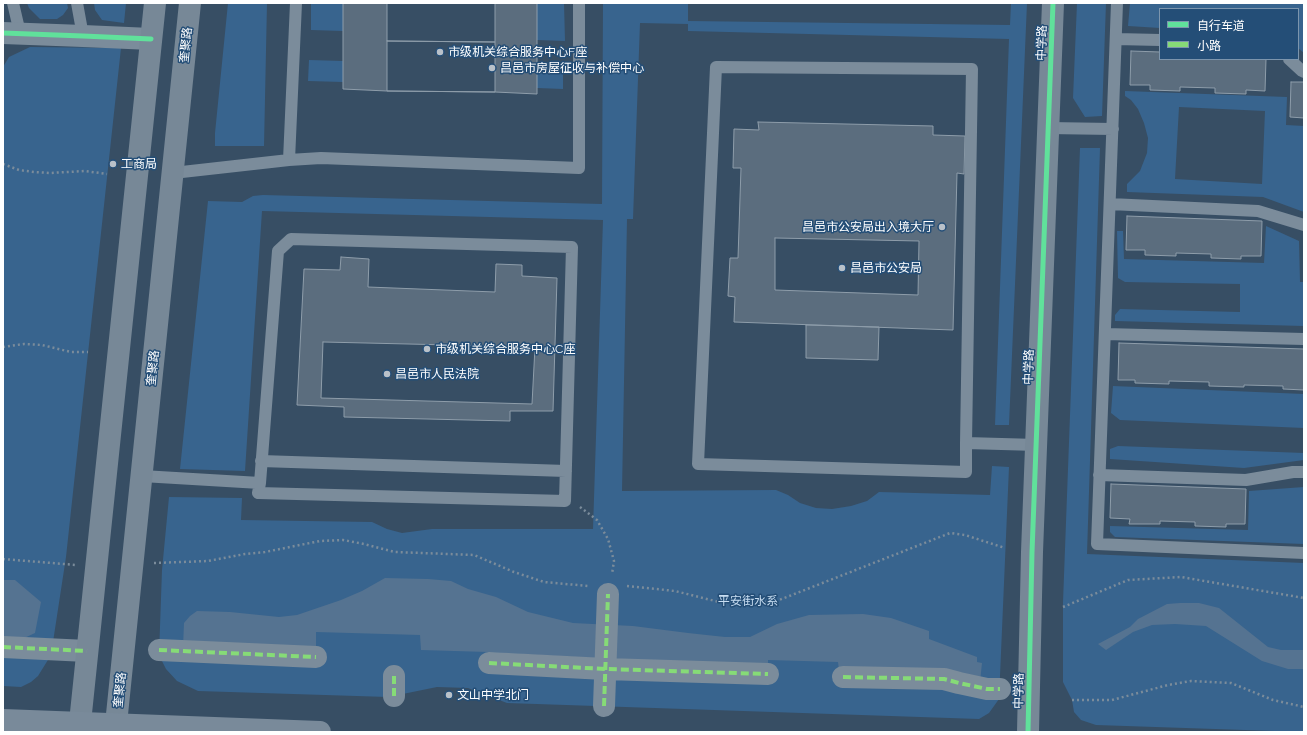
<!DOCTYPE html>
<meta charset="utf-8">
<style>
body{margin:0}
#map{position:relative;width:1307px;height:735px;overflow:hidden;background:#374e64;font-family:Raleway,"Noto Sans SC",sans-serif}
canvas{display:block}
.frame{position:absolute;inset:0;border:4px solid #fff;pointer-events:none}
.legend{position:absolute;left:1159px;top:8px;width:140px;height:52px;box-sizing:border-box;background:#244e77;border:1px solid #7c95ad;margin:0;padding:5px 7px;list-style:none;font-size:12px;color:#fff}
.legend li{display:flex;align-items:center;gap:8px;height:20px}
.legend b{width:20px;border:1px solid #7c95ad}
</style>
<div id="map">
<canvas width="1307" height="735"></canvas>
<div class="frame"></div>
<ul class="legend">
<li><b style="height:5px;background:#60e19b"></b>自行车道</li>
<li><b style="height:5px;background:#86db77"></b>小路</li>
</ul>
</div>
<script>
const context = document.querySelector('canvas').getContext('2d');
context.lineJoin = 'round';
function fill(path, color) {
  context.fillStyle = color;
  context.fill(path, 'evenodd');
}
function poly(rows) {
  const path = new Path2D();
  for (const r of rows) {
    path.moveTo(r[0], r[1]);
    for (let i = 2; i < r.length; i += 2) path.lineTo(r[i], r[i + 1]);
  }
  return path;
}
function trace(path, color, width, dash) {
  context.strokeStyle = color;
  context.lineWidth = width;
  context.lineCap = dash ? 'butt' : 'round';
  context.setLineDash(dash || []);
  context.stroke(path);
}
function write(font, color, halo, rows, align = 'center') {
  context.font = font + ' Raleway,"Noto Sans SC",sans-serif';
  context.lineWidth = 3;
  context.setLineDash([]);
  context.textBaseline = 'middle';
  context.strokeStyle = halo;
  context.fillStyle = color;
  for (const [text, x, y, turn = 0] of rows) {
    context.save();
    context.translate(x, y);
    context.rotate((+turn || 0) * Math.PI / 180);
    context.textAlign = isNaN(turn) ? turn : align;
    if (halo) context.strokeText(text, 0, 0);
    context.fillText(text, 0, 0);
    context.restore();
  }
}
fill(poly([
 [27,3,67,3,68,8,63,15,57,19,40,19,29,8],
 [94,3,126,3,124,23,102,20,95,10],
 [228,3,267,3,264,146,215,146,215,133],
 [311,3,343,3,343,31,311,30],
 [537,3,564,3,565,41,537,40],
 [603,3,688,3,688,21,1010,25,1011,3,1027,3,1009,425,995,425,1009,39,688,31,688,24,640,23,633,219,627,219,622,491,776,490,788,495,800,503,816,508,832,509,851,506,867,501,879,492,990,495,992,466,1009,467,999,699,989,713,979,719,507,703,468,688,437,687,388,697,198,691,177,681,166,669,159,655,162,570,169,497,242,498,241,520,372,522,387,529,402,533,432,529,593,529,603,220,262,211,245,471,180,469,208,201,242,202,253,196,263,195,602,204],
 [1077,3,1106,3,1102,116,1085,117,1073,98],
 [1130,3,1304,3,1304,53,1298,48,1298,9,1160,9,1160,28,1128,26],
 [30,47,121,48,66,557,51,655,38,676,31,682,21,687,3,686,3,67,9,57],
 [309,60,343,61,343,82,308,81],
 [537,71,563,71,563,89,537,88],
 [1125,91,1287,97,1286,125,1304,126,1304,212,1263,197,1127,192,1127,184,1140,171,1147,153,1148,138,1144,123,1138,109,1131,100,1125,96],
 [1179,107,1265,111,1262,184,1175,179],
 [1080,148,1100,148,1087,554,1304,563,1304,732,1096,725,1081,720,1074,712,1072,700,1063,682,1063,602],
 [1266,226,1299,241,1300,282,1304,282,1304,326,1115,321,1115,315,1120,309,1240,312,1240,284,1125,282,1118,278,1117,231,1123,231,1124,259,1264,263],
 [1113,386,1304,394,1304,428,1120,420,1111,413],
 [1118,446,1304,453,1304,460,1244,468,1110,459,1110,449],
 [1304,487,1304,544,1115,537,1110,532,1110,526,1248,530,1249,491]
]), '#38648e');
fill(poly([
 [385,578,428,579,451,581,468,589,496,597,528,612,573,623,633,626,688,633,725,637,750,637,777,624,809,615,863,614,891,618,929,631,929,639,977,657,977,662,982,663,980,682,839,670,838,662,768,660,768,668,488,652,421,650,420,635,316,632,316,651,183,647,184,623,190,616,197,611,230,612,279,617,297,615,341,600,362,591],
 [3,580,15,580,41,602,35,633,20,640,3,639],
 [1180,603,1199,603,1219,608,1268,647,1281,650,1304,650,1304,669,1288,669,1262,661,1206,626,1175,624,1152,625,1133,632,1106,650,1098,644,1130,627,1138,619,1167,604]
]), '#557391');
const building = poly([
 [343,3,387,3,387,41,495,42,495,3,537,3,537,94,495,92,387,91,343,89,343,3],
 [387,41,495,42,495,92,387,91,387,41],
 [1131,51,1160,52,1160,59,1266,59,1265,91,1246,90,1246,94,1215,93,1215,88,1180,87,1180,91,1150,90,1150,85,1130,85,1131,51],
 [1291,82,1304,82,1304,118,1290,117,1291,82],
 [758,122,933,126,933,135,965,136,964,174,957,173,953,330,734,322,735,297,728,296,730,258,738,258,741,168,733,168,734,129,759,130,758,122],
 [1127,216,1262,221,1261,256,1241,256,1241,259,1211,258,1211,254,1176,253,1176,256,1145,255,1145,250,1126,250,1127,216],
 [775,238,919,241,918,295,775,290,775,238],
 [341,257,369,259,368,287,495,292,496,264,522,265,522,276,557,278,553,411,510,411,510,421,344,417,344,407,297,405,304,269,340,270,341,257],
 [806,325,879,327,878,360,806,358,806,325],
 [323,342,535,347,532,404,321,398,323,342],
 [1119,343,1304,349,1304,390,1283,389,1283,386,1244,385,1244,387,1209,386,1209,382,1169,381,1169,384,1135,383,1135,380,1118,380,1119,343],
 [1111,484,1246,489,1245,524,1226,524,1226,527,1195,526,1195,522,1160,521,1160,524,1129,524,1130,519,1110,518,1111,484]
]);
fill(building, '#5b6d7e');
trace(building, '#8e9daa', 1);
trace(poly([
 [3,164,19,170,34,172,50,173,85,171,107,174],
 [3,347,24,344,42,345,71,352,88,352],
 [580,507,597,520,608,539,614,561,612,574],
 [3,559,76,565],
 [154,563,208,561,245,554,265,552,320,541,343,540,364,544,395,552,474,555,514,572,544,582,588,586],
 [627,586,675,591,719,602,774,602,950,533,965,535,1005,548],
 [1063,607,1128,580,1181,577,1304,598],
 [1072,700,1112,700,1168,685,1191,681,1231,683,1273,700,1304,707]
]), '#7b8c9b', 2.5, [2, 3]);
trace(poly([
 [13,3,20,33],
 [77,3,83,36],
 [1117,3,1097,544,1304,553],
 [1116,39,1160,40],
 [1289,59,1302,71,1304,72],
 [1048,128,1113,129],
 [289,160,296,3],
 [173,173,289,160,321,158,579,168,579,3],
 [1110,204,1258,211,1304,225],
 [1105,334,1304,339],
 [966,443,966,472,698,464,716,67,972,69,966,443,1037,445],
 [261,461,566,471],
 [1099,475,1246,480,1293,472,1304,472],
 [142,476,260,483,258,493,565,501,572,247,291,239,278,251,260,483]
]), '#7b8c9b', 12);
trace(poly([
 [3,33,83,36,151,39],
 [3,647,87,651],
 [159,650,316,657],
 [489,663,605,669,768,674],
 [394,676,394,696],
 [843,677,944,679,959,683,987,689,1000,689],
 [604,706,608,594]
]), '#7b8c9b', 22);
trace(poly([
 [79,732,155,3],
 [114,732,116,724,190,3],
 [1028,732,1032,552,1053,3]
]), '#778897', 22);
trace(poly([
 [3,720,320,732]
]), '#798a9a', 22);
trace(poly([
 [3,647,87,651],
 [159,650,316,657],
 [489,663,605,669,768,674],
 [394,676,394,696],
 [843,677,944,679,959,683,987,689,1000,689],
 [604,706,608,594]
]), '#86db77', 4, [8, 4]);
trace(poly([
 [3,33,83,36,151,39],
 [1028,732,1032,552,1053,3]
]), '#60e19b', 5);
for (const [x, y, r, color] of [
 [440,52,4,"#b9c1c9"],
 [492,68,4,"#b9c1c9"],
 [113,164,4,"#b9c1c9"],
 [942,227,4,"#b9c1c9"],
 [842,268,4,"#b9c1c9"],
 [427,349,4,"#b9c1c9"],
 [387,374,4,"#b9c1c9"],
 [449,695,4,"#b9c1c9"]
]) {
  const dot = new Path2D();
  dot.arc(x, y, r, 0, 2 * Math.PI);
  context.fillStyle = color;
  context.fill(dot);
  trace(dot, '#244e77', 1.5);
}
write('12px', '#fff', '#244e77', [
 ["中学路",1042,43,-88],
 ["奎聚路",186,45,-84],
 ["中学路",1029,367,-88],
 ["奎聚路",153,368,-84],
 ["奎聚路",120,690,-84],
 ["中学路",1019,691,-89]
]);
write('12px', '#fff', '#244e77', [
 ["市级机关综合服务中心F座",448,52],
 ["昌邑市房屋征收与补偿中心",500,68],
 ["工商局",121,164],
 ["昌邑市公安局出入境大厅",934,227,"right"],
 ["昌邑市公安局",850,268],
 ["市级机关综合服务中心C座",435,349],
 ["昌邑市人民法院",395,374],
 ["文山中学北门",457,695]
], 'left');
write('12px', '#c8def2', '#244e77', [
 ["平安街水系",748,601]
]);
</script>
